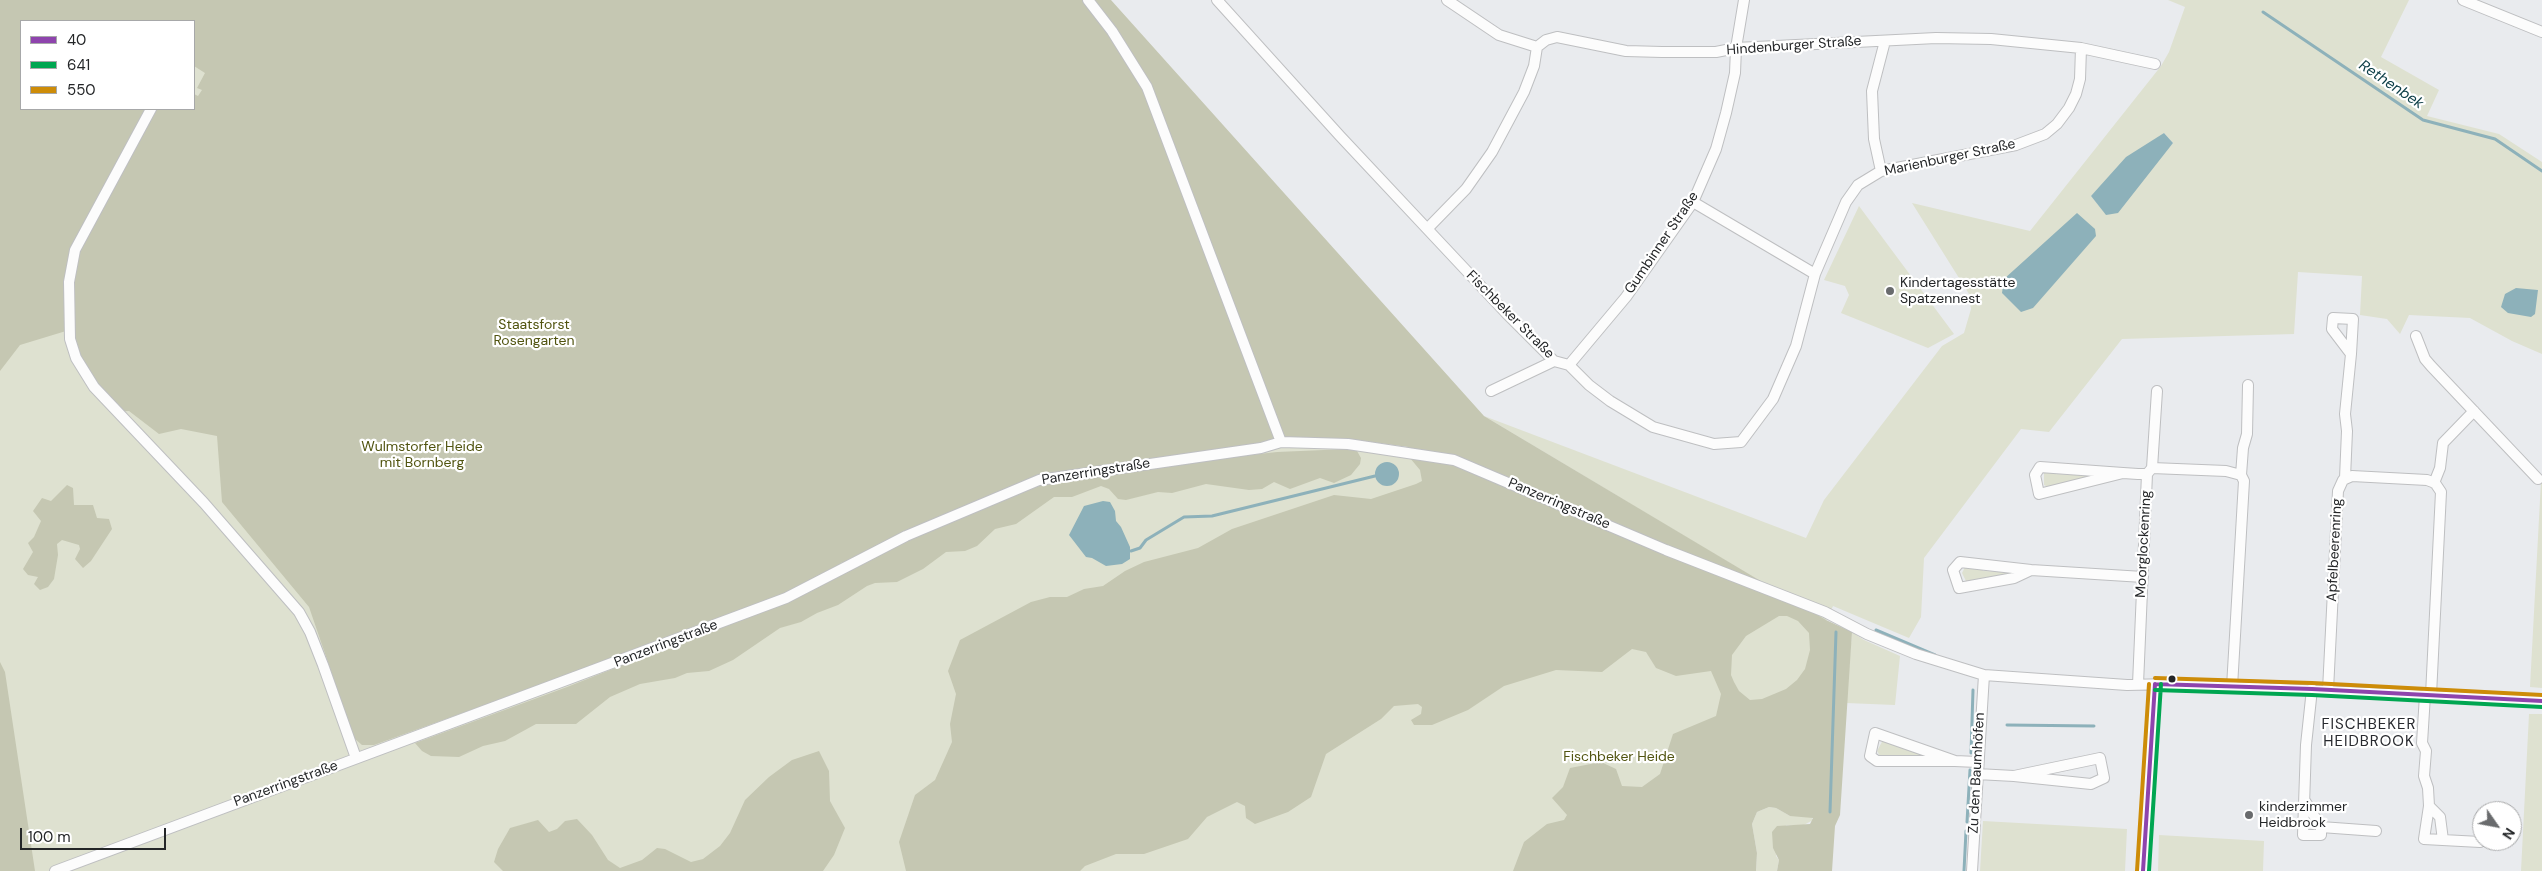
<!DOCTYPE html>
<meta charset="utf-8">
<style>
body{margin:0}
#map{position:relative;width:2542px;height:871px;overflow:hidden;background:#e9ebee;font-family:"DM Sans",sans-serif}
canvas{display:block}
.legend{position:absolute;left:20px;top:20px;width:175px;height:90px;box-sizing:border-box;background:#fff;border:1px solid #a7a8a9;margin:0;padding:6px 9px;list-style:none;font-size:15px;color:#242628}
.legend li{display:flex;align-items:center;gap:10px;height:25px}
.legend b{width:25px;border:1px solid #a7a8a9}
.north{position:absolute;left:2472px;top:801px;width:50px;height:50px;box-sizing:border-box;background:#fff;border:1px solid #a7a8a9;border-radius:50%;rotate:123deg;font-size:14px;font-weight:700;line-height:20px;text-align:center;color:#242628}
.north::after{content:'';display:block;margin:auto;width:18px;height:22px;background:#696b6d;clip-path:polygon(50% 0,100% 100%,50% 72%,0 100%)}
.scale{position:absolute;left:20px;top:828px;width:146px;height:22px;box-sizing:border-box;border:2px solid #242628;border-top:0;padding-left:6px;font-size:15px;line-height:18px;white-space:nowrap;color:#242628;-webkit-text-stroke:4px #fff;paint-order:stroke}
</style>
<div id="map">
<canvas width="2542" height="871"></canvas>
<ul class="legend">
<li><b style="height:6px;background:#8e44ad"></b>40</li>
<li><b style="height:6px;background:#00a651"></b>641</li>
<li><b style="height:6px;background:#cd8c08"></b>550</li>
</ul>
<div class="north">N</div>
<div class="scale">100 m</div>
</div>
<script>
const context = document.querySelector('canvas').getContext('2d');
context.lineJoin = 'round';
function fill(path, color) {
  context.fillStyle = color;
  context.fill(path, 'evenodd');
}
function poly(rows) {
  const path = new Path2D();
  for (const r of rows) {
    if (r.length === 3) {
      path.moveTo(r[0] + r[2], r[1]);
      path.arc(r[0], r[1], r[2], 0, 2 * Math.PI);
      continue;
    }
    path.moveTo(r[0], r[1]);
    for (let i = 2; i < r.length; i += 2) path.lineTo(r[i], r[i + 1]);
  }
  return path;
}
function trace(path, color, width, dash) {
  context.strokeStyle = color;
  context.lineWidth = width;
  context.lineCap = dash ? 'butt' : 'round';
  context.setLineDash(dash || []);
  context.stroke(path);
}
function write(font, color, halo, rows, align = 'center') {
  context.font = font + ' "DM Sans",sans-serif';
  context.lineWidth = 4.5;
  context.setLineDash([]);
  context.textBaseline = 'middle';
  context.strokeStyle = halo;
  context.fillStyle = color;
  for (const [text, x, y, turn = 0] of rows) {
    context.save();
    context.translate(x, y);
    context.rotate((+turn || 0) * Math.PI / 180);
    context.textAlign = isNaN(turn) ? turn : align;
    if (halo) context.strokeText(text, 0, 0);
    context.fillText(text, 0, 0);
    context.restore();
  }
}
fill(poly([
 [0,0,789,0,852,464,906,536,1039,480,1281,442,1419,454,1821,618,1484,416,1806,538,1824,500,1942,346,1964,333,1971,309,1969,294,1912,203,2030,231,2161,66,2169,52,2185,7,2168,0,2409,0,2381,57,2439,90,2427,116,2499,134,2542,162,2542,354,2512,341,2470,318,2409,315,2400,334,2387,319,2360,315,2362,276,2298,272,2294,334,2122,339,2049,432,2021,429,1924,558,1921,617,1909,638,1833,606,1826,621,1818,694,1735,731,1728,871,0,871],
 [21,21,194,21,194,109,21,109],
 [2164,133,2173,143,2106,214,2091,196],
 [1859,206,1954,334,1928,348,1841,313,1849,295,1845,286,1824,280],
 [2044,471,2055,471,2055,474,2087,475,2088,472,2095,477,2048,487,2044,485],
 [2541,481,2542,481,2542,688,2530,687],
 [1965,567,1982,568,1983,571,2007,572,2008,569,2015,574,1967,583,1962,573],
 [1852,632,1864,640,1900,656,1895,705,1846,703],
 [2529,714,2542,714,2542,871,2521,871],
 [1883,740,1929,755,1928,760,1921,756,1897,755,1897,758,1880,756,1877,751],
 [1769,807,1776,808,1790,816,1811,816,1813,820,1802,826,1786,825,1776,856,1779,860,1777,871,1756,871,1757,853,1752,824,1757,812],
 [1983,821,2127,829,2125,871,1980,871],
 [2159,835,2264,841,2263,871,2158,871]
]), '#dee1d0');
fill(poly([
 [0,0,1111,0,1484,416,1826,620,1852,632,1840,815,1835,826,1832,871,1777,871,1779,860,1773,848,1772,832,1777,826,1810,824,1813,818,1790,816,1776,808,1769,807,1757,812,1752,824,1757,853,1756,871,1513,871,1524,842,1547,824,1564,820,1567,815,1552,798,1563,787,1570,768,1601,762,1616,769,1622,786,1642,787,1660,774,1673,734,1716,716,1721,694,1711,671,1676,676,1656,668,1646,652,1632,649,1602,672,1556,670,1504,686,1468,710,1432,725,1414,725,1411,720,1421,714,1422,707,1418,704,1394,706,1381,719,1326,754,1311,797,1288,812,1255,824,1246,818,1245,806,1237,802,1207,817,1188,839,1144,854,1116,854,1085,866,1080,871,906,871,899,842,915,795,935,780,952,742,950,724,956,694,948,671,960,640,1031,602,1050,597,1067,597,1084,589,1103,586,1125,571,1144,562,1198,548,1232,529,1334,495,1371,499,1416,484,1422,481,1420,470,1410,458,1408,447,1349,439,1291,437,1262,444,1038,476,903,532,855,558,841,563,831,571,786,596,374,745,362,745,354,738,309,607,222,502,217,436,181,429,159,434,129,411,113,412,66,331,20,345,0,371],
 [21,21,194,21,194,66,205,73,197,88,202,90,198,96,194,94,194,109,21,109],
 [1779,616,1787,616,1798,621,1809,633,1810,650,1805,669,1797,680,1786,689,1762,699,1750,700,1739,691,1734,682,1731,675,1732,655,1746,636],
 [1347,449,1357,451,1361,458,1360,464,1351,475,1334,483,1320,478,1290,489,1274,482,1262,489,1249,490,1206,484,1172,493,1158,492,1126,500,1118,499,1109,489,1101,486,1072,497,1054,497,1016,524,995,529,977,546,965,551,946,552,923,569,897,582,875,583,867,586,838,605,817,613,801,622,780,628,733,660,709,671,687,673,675,678,640,684,610,697,576,724,536,724,505,741,483,746,459,757,431,756,422,751,415,743,567,687,787,600,909,540,1041,484,1151,466,1277,452],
 [67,485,73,488,74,505,93,505,97,518,109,519,112,529,91,561,83,568,75,559,80,549,79,545,62,540,57,544,58,555,54,579,48,587,40,590,34,584,38,577,28,575,23,569,33,552,28,543,34,537,41,521,33,511,42,498,51,501],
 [0,662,5,672,35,871,0,871],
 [819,751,829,771,830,801,845,828,834,855,823,871,503,871,494,862,498,849,510,828,538,820,549,832,557,829,565,821,577,819,592,835,608,860,620,868,642,860,657,848,665,849,691,862,703,859,720,846,730,833,745,800,769,777,792,760]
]), '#c5c7b2');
fill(poly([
 [2164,133,2173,143,2118,213,2106,215,2091,196,2126,157],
 [2077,213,2095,229,2096,236,2033,308,2021,312,2002,293,2004,279],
 [2516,288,2538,290,2535,314,2531,317,2508,313,2501,307,2505,294],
 [1387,474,12],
 [1103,501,1110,502,1115,511,1116,521,1121,527,1130,547,1130,559,1122,564,1106,566,1092,558,1086,557,1069,535,1084,506]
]), '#8db1ba');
trace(poly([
 [2263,12,2423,120,2495,139,2542,171],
 [1131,551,1140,548,1146,540,1184,517,1212,516,1375,476],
 [1876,630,1935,655],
 [2007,725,2094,726],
 [1971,753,1973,690],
 [1830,812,1836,632],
 [1967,822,1970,770],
 [1964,871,1966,831]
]), '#8db1ba', 3);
const street = poly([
 [1088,0,1112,31,1147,87,1281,442],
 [1217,0,1340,136,1507,314,1554,361,1569,365,1589,385,1610,401,1653,427,1714,444,1741,442,1773,399,1796,346,1815,274,1846,202,1858,185,1881,171,2016,145,2045,134,2057,124,2069,108,2076,94,2080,79,2081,48],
 [1447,0,1499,35,1537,47,1546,40,1557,37,1626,51,1662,52,1716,52,1736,48,1936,38,1991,39,2081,48,2155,64],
 [2463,0,2542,32],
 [151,109,75,250,69,282,70,339,76,358,94,387,204,503,299,612,310,632,323,665,356,758],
 [1881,171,1874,139,1872,91,1885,41],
 [1693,202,1815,274],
 [1428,228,1466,189,1492,152,1524,92,1534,66,1537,47],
 [2416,336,2425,359,2431,366,2538,479],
 [1569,365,1626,297,1693,202,1716,149,1726,113,1735,73,1736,48,1744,0],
 [1491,391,1554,361],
 [2152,468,2157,391],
 [2123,473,2039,494,2035,475,2040,467,2123,473,2138,474,2147,474],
 [2241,475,2243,448,2247,434,2248,385],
 [2345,478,2347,431,2345,414,2351,354,2353,319,2333,318,2332,329,2351,354],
 [2434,483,2440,468,2443,443,2474,411],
 [2031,570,2014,578,1959,588,1953,570,1960,562,2031,570,2143,577],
 [2138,684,2147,474,2152,468,2226,471,2241,475,2244,481,2232,687],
 [2328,690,2338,491,2343,480,2352,476,2427,480,2435,483,2441,492,2431,695],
 [2425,695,2422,743,2426,751,2424,776,2428,788,2429,806,2424,839,2480,842],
 [1955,761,1877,761,1870,756,1875,733,1955,761,1977,762],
 [1977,774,2014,776,2100,758,2104,778,2091,784,2014,776],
 [2305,801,2321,827,2321,835,2303,835,2306,745,2312,689],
 [2429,806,2440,817,2443,840],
 [2321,827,2376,831],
 [55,871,786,598,906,536,1039,480,1261,448,1281,442,1348,444,1454,460,1666,550,1825,612,1867,634,1916,654,1984,675,2127,685,2171,684,2542,701],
 [1972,871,1984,675],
 [2143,871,2155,684]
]);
trace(street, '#bebfc1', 12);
trace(street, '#fcfcfc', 10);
trace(poly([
 [2155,684,2312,689,2542,701],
 [2143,871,2155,684]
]), '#8e44ad', 4);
trace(poly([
 [2155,690,2312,695,2542,707],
 [2149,871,2161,684]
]), '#00a651', 4);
trace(poly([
 [2155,678,2312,683,2542,695],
 [2137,871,2149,684]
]), '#cd8c08', 4);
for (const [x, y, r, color] of [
 [1890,291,5,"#696b6d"],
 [2172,679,4.5,"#242628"],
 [2249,815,5,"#696b6d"]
]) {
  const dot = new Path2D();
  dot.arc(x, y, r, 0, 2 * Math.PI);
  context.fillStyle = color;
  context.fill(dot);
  trace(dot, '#fff', 2);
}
write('14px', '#242628', '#fff', [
 ["Hindenburger Straße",1794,46,-4],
 ["Marienburger Straße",1950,158,-12],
 ["Gumbinner Straße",1662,243,-56],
 ["Fischbeker Straße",1510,315,45],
 ["Panzerringstraße",1096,472,-9],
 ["Panzerringstraße",1559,504,23],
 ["Moorglockenring",2144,544,-87],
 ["Apfelbeerenring",2335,550,-87],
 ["Panzerringstraße",666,644,-21],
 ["Zu den Baumhöfen",1977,773,-87],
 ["Panzerringstraße",286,784,-20]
]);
write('14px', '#242628', '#fff', [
 ["Kindertagesstätte",1900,283],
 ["Spatzennest",1900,299],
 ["kinderzimmer",2259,807],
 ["Heidbrook",2259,823]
], 'left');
write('14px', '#515410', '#fff', [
 ["Staatsforst",534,325],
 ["Rosengarten",534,341],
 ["Wulmstorfer Heide",422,447],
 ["mit Bornberg",422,463],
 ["Fischbeker Heide",1619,757]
]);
write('italic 15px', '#0b3d46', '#fff', [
 ["Rethenbek",2391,85,34]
]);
context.letterSpacing = '1px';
write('15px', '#282a2f', '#fff', [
 ["FISCHBEKER",2369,725],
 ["HEIDBROOK",2369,742]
]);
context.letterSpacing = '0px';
</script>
